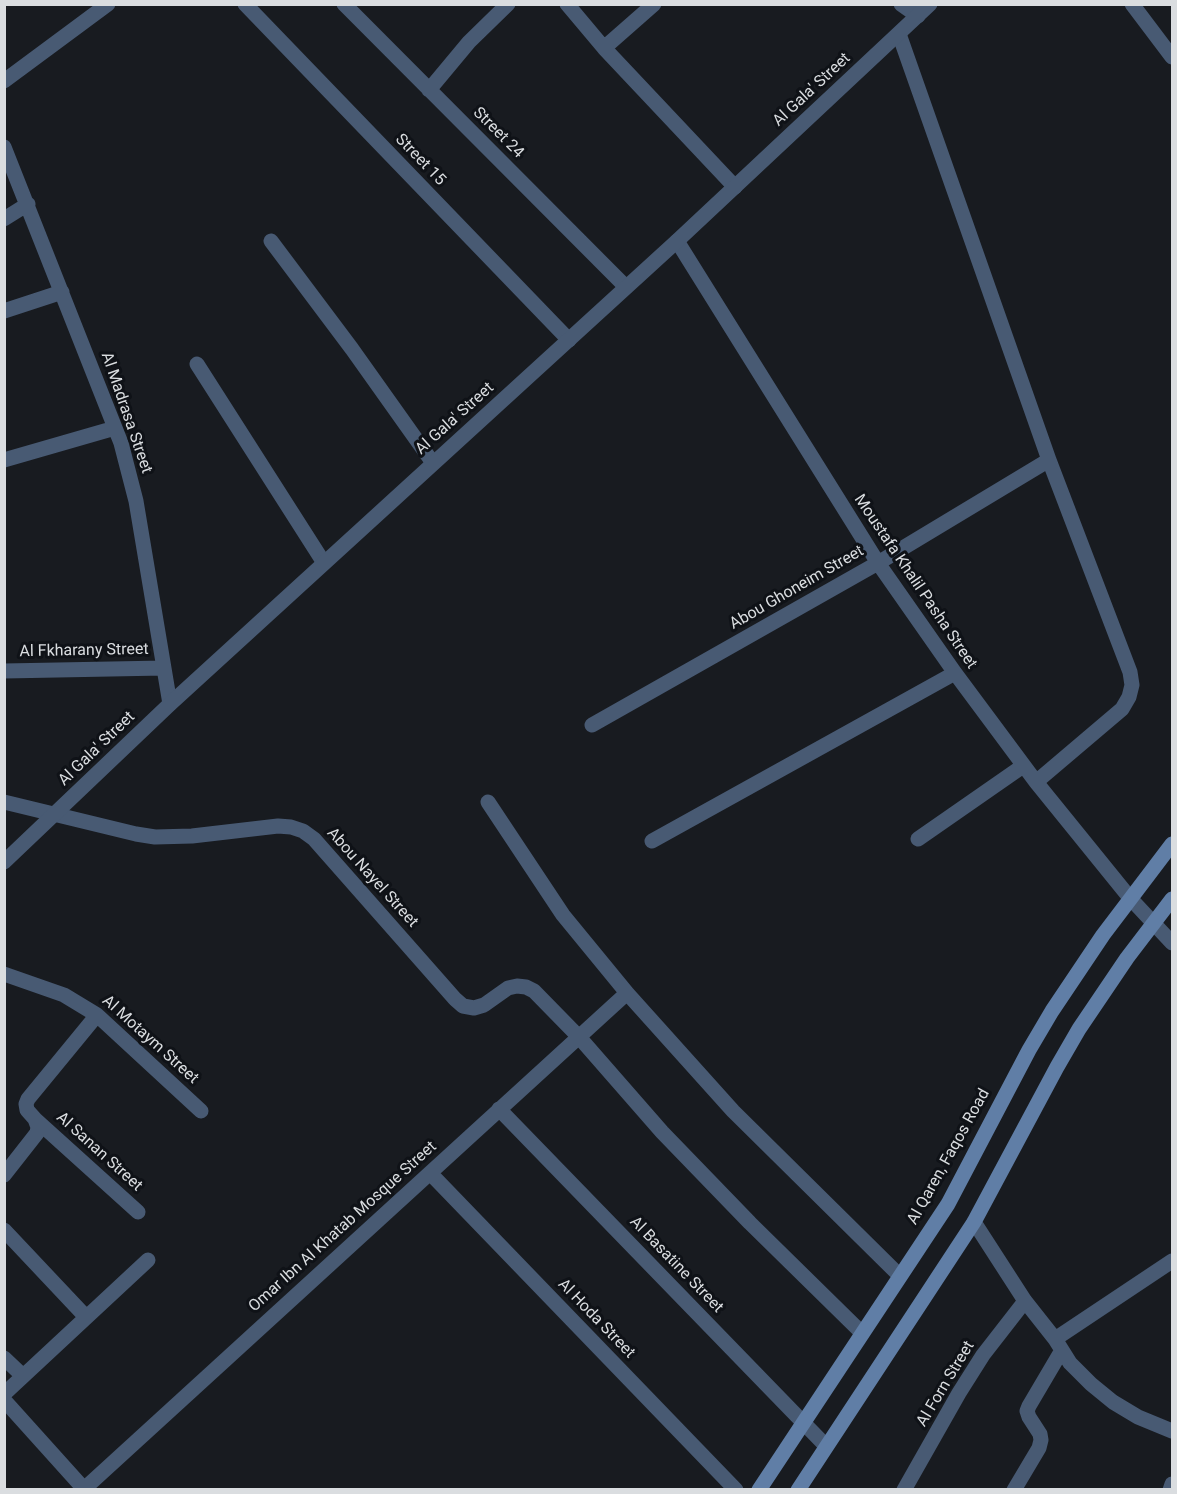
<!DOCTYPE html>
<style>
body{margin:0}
#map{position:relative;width:1177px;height:1494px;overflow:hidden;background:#181b20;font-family:Roboto,sans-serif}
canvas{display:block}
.frame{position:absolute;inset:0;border:6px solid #dadde0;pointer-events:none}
</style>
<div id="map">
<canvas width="1177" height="1494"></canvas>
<div class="frame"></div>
</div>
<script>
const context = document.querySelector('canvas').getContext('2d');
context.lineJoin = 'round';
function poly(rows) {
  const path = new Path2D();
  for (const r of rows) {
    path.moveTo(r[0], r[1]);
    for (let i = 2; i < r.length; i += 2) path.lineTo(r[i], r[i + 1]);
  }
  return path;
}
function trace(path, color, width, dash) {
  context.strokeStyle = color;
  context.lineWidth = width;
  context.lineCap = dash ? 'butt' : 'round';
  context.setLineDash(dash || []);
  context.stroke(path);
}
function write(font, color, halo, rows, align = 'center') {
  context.font = font + ' Roboto,sans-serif';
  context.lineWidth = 6;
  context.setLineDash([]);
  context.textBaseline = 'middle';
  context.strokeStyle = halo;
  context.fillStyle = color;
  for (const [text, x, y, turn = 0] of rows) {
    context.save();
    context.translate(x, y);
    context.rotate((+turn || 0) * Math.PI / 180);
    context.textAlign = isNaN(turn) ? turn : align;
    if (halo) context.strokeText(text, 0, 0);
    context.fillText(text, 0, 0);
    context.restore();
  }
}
trace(poly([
 [245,4,569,340],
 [344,4,626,287],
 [567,4,604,48,735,187],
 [901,4,918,16],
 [1132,4,1172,57],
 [899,34,1049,460,1130,672,1132,685,1129,697,1122,709,1036,782],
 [604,48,654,4],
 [4,81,108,4],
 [429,90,469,42,508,4],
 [4,147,121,443,136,501,170,704],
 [4,219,28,204],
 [271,241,352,349,433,463],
 [677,241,878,563,955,673,1036,782,1130,898,1172,943],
 [4,311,62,292],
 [197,364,324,563],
 [4,460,115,428],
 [4,671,164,668],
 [592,725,878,563,1049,460],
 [4,802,136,834,155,837,192,836,278,826,291,827,303,831,314,839,455,999,463,1006,474,1008,484,1005,508,988,517,986,526,987,534,991,579,1037,662,1132,750,1223,862,1333],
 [488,802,563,915,627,993,733,1111,900,1276],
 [918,839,1023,766],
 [652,841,955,673],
 [4,974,64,995,97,1015,201,1111],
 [499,1109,826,1446],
 [35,1119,138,1212],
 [430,1173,736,1490],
 [4,1175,37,1133,38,1127,35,1119,27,1110,26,1104,28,1099,97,1015],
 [974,1222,1025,1301,1055,1339,1070,1363,1091,1384,1113,1402,1138,1417,1172,1431],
 [4,1230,86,1317],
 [1055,1339,1172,1261],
 [4,1358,23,1376],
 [4,1394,148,1260],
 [4,1400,85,1490],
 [84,1489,627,993],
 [904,1490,959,1393,983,1355,1025,1301],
 [1014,1490,1039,1448,1041,1440,1040,1434,1029,1417,1027,1411,1029,1406,1062,1350],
 [1170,1490,1172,1484]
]), '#485a73', 15);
trace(poly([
 [4,862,170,704,677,241,930,4]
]), '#485a73', 15);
trace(poly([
 [759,1490,948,1204,1029,1050,1052,1011,1103,935,1172,844],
 [798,1490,974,1222,1057,1067,1079,1029,1127,958,1172,899]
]), '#607ea6', 15);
write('16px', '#dadde0', '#0f1217', [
 ["Al Gala' Street",812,90,-43],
 ["Street 24",498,133,45],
 ["Street 15",420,160,46],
 ["Al Madrasa Street",126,413,71],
 ["Al Gala' Street",455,419,-42],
 ["Moustafa Khalil Pasha Street",915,582,56],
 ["Abou Ghoneim Street",797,588,-30],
 ["Al Fkharany Street",84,651,-1],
 ["Al Gala' Street",97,749,-44],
 ["Abou Nayel Street",372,878,48],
 ["Al Motaym Street",150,1040,42],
 ["Al Sanan Street",99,1152,42],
 ["Al Qaren, Faqos Road",949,1157,-61],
 ["Omar Ibn Al Khatab Mosque Street",343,1227,-42],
 ["Al Basatine Street",676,1265,46],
 ["Al Hoda Street",596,1319,46],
 ["Al Forn Street",946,1384,-59]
]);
</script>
